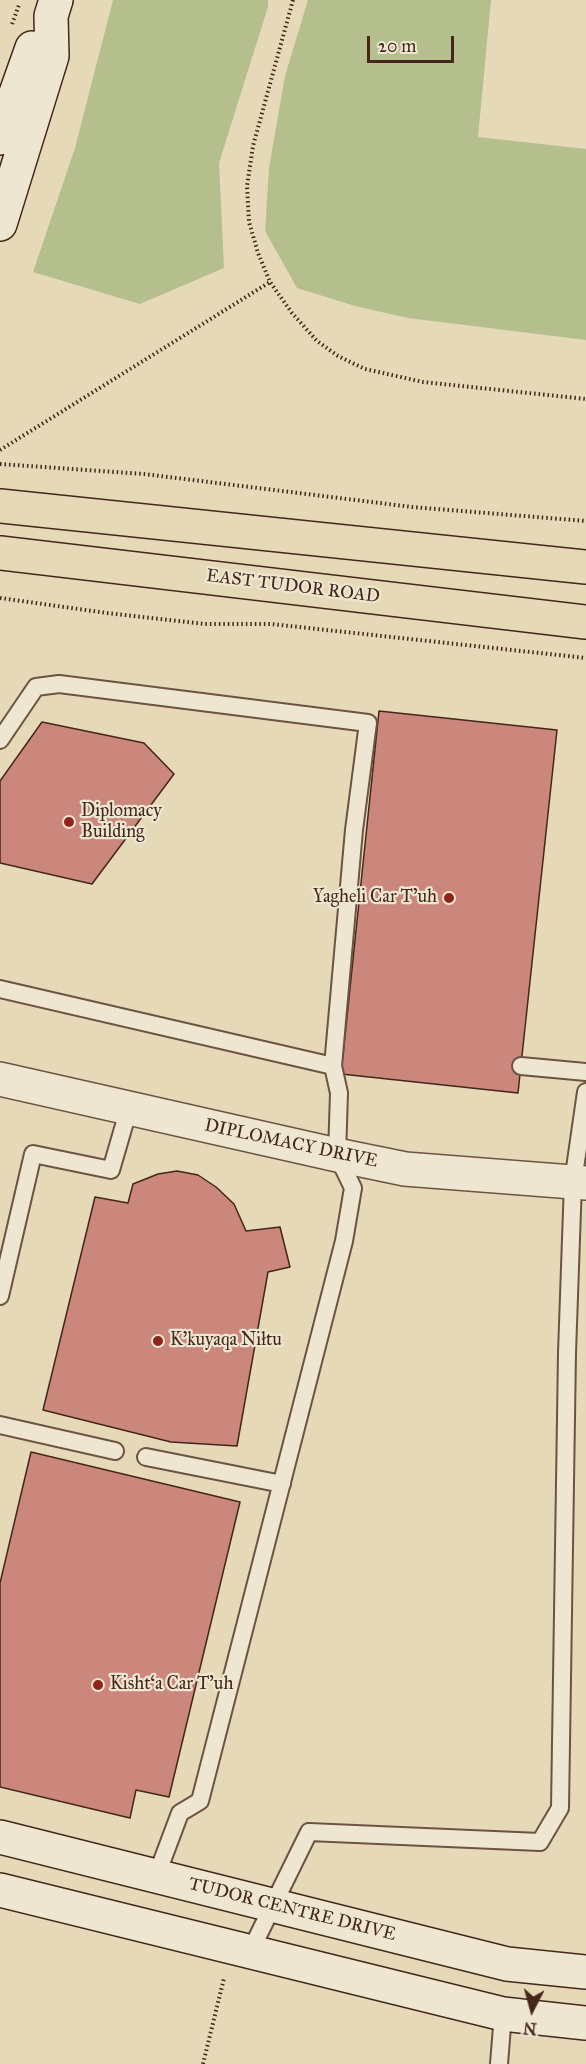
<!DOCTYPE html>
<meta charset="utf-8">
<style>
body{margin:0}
#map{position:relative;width:586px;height:2064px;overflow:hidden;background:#e5d9b8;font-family:"IM FELL Great Primer",serif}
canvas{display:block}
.north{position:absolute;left:502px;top:1980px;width:60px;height:60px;-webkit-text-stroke:4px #eee6d1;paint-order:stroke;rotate:186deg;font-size:16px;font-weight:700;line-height:24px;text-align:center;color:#44261a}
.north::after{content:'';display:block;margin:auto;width:21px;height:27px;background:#44261a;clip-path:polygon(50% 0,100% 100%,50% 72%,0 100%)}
.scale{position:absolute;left:367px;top:36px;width:87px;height:27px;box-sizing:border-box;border:3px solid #44261a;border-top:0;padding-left:8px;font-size:18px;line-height:21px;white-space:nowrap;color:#44261a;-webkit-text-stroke:4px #eee6d1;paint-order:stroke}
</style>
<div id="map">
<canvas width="586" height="2064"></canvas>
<div class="north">N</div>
<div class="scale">20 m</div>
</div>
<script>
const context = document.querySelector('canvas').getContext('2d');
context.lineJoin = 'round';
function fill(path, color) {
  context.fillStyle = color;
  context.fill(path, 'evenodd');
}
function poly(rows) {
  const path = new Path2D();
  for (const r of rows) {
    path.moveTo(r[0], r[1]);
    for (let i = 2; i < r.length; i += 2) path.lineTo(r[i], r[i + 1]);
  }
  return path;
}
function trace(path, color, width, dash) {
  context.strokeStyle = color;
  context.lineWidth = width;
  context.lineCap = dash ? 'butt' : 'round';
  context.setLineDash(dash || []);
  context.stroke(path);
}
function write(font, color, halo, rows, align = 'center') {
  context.font = font + ' "IM FELL Great Primer",serif';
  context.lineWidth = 4.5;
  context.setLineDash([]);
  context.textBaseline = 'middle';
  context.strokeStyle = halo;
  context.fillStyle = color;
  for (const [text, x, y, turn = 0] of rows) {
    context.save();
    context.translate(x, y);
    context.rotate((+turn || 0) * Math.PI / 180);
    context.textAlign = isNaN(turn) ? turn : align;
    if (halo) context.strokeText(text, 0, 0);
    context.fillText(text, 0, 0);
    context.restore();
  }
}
fill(poly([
 [113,0,268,0,268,7,219,163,224,268,140,304,33,272,75,148],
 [308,0,491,0,478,137,586,149,586,340,408,318,355,306,297,288,265,231,269,168,285,76]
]), '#b5bf8e');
const building = poly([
 [379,711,557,730,518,1093,341,1074,379,711],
 [42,722,144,743,174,774,92,884,0,863,0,781,42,722],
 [177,1171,198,1175,216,1187,234,1204,246,1231,280,1227,290,1267,268,1272,237,1446,171,1442,43,1410,95,1197,128,1203,133,1184,158,1174,177,1171],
 [31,1452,240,1502,169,1797,136,1790,130,1818,0,1787,0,1583,31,1452]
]);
fill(building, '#cb877c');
trace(building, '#44261a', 1.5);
const lane = poly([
 [0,740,36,687,59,684,368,723,354,830,333,1066,339,1093,337,1155,353,1188,344,1241,200,1801,180,1813,162,1861,159,1877],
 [0,989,333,1066],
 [521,1066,586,1072],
 [0,1296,33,1154,111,1170,129,1108],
 [0,1425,115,1451],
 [146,1457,282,1484],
 [250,1952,309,1832,540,1842,560,1808,567,1353,573,1182,586,1092],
 [499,2064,503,2014]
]);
const street = poly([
 [0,1079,337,1155,405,1169,586,1183]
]);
const secondary = poly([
 [0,138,32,48],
 [0,224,52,56,51,16,56,0],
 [0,1837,507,1964,586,1972],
 [0,1890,503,2014,586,2023]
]);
const primary = poly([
 [0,506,586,567],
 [0,553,586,622]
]);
trace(lane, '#6c5342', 20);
trace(street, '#6c5342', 36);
trace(secondary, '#44261a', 36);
trace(primary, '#44261a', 36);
trace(poly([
 [293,0,253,146,247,186,249,222,258,253,270,282,292,313,317,341,338,356,365,369,423,382,586,399],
 [12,24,19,5],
 [0,450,270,282],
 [0,464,144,474,412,507,586,521],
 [0,598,107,613,205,624,271,624,586,658],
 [203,2064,224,1978]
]), '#44261a', 4, [1.5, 3]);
trace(lane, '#eee6d1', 16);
trace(street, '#eee6d1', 33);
trace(secondary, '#eee6d1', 33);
trace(primary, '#e5d9b8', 33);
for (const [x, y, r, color] of [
 [69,822,6,"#8f2418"],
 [449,898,6,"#8f2418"],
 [158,1341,6,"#8f2418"],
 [98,1685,6,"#8f2418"]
]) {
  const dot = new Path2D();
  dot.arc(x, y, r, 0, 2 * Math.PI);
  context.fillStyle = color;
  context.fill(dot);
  trace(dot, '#eee6d1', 2);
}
write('18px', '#44261a', '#eee6d1', [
 ["EAST TUDOR ROAD",293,587,7],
 ["DIPLOMACY DRIVE",291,1144,12],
 ["TUDOR CENTRE DRIVE",292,1910,14]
]);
write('18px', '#44261a', '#eee6d1', [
 ["Diplomacy",81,812],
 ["Building",81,833],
 ["Yagheli Car T’uh",437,898,"right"],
 ["K’kuyaqa Niłtu",170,1341],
 ["Kisht‘a Car T’uh",110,1685]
], 'left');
</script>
